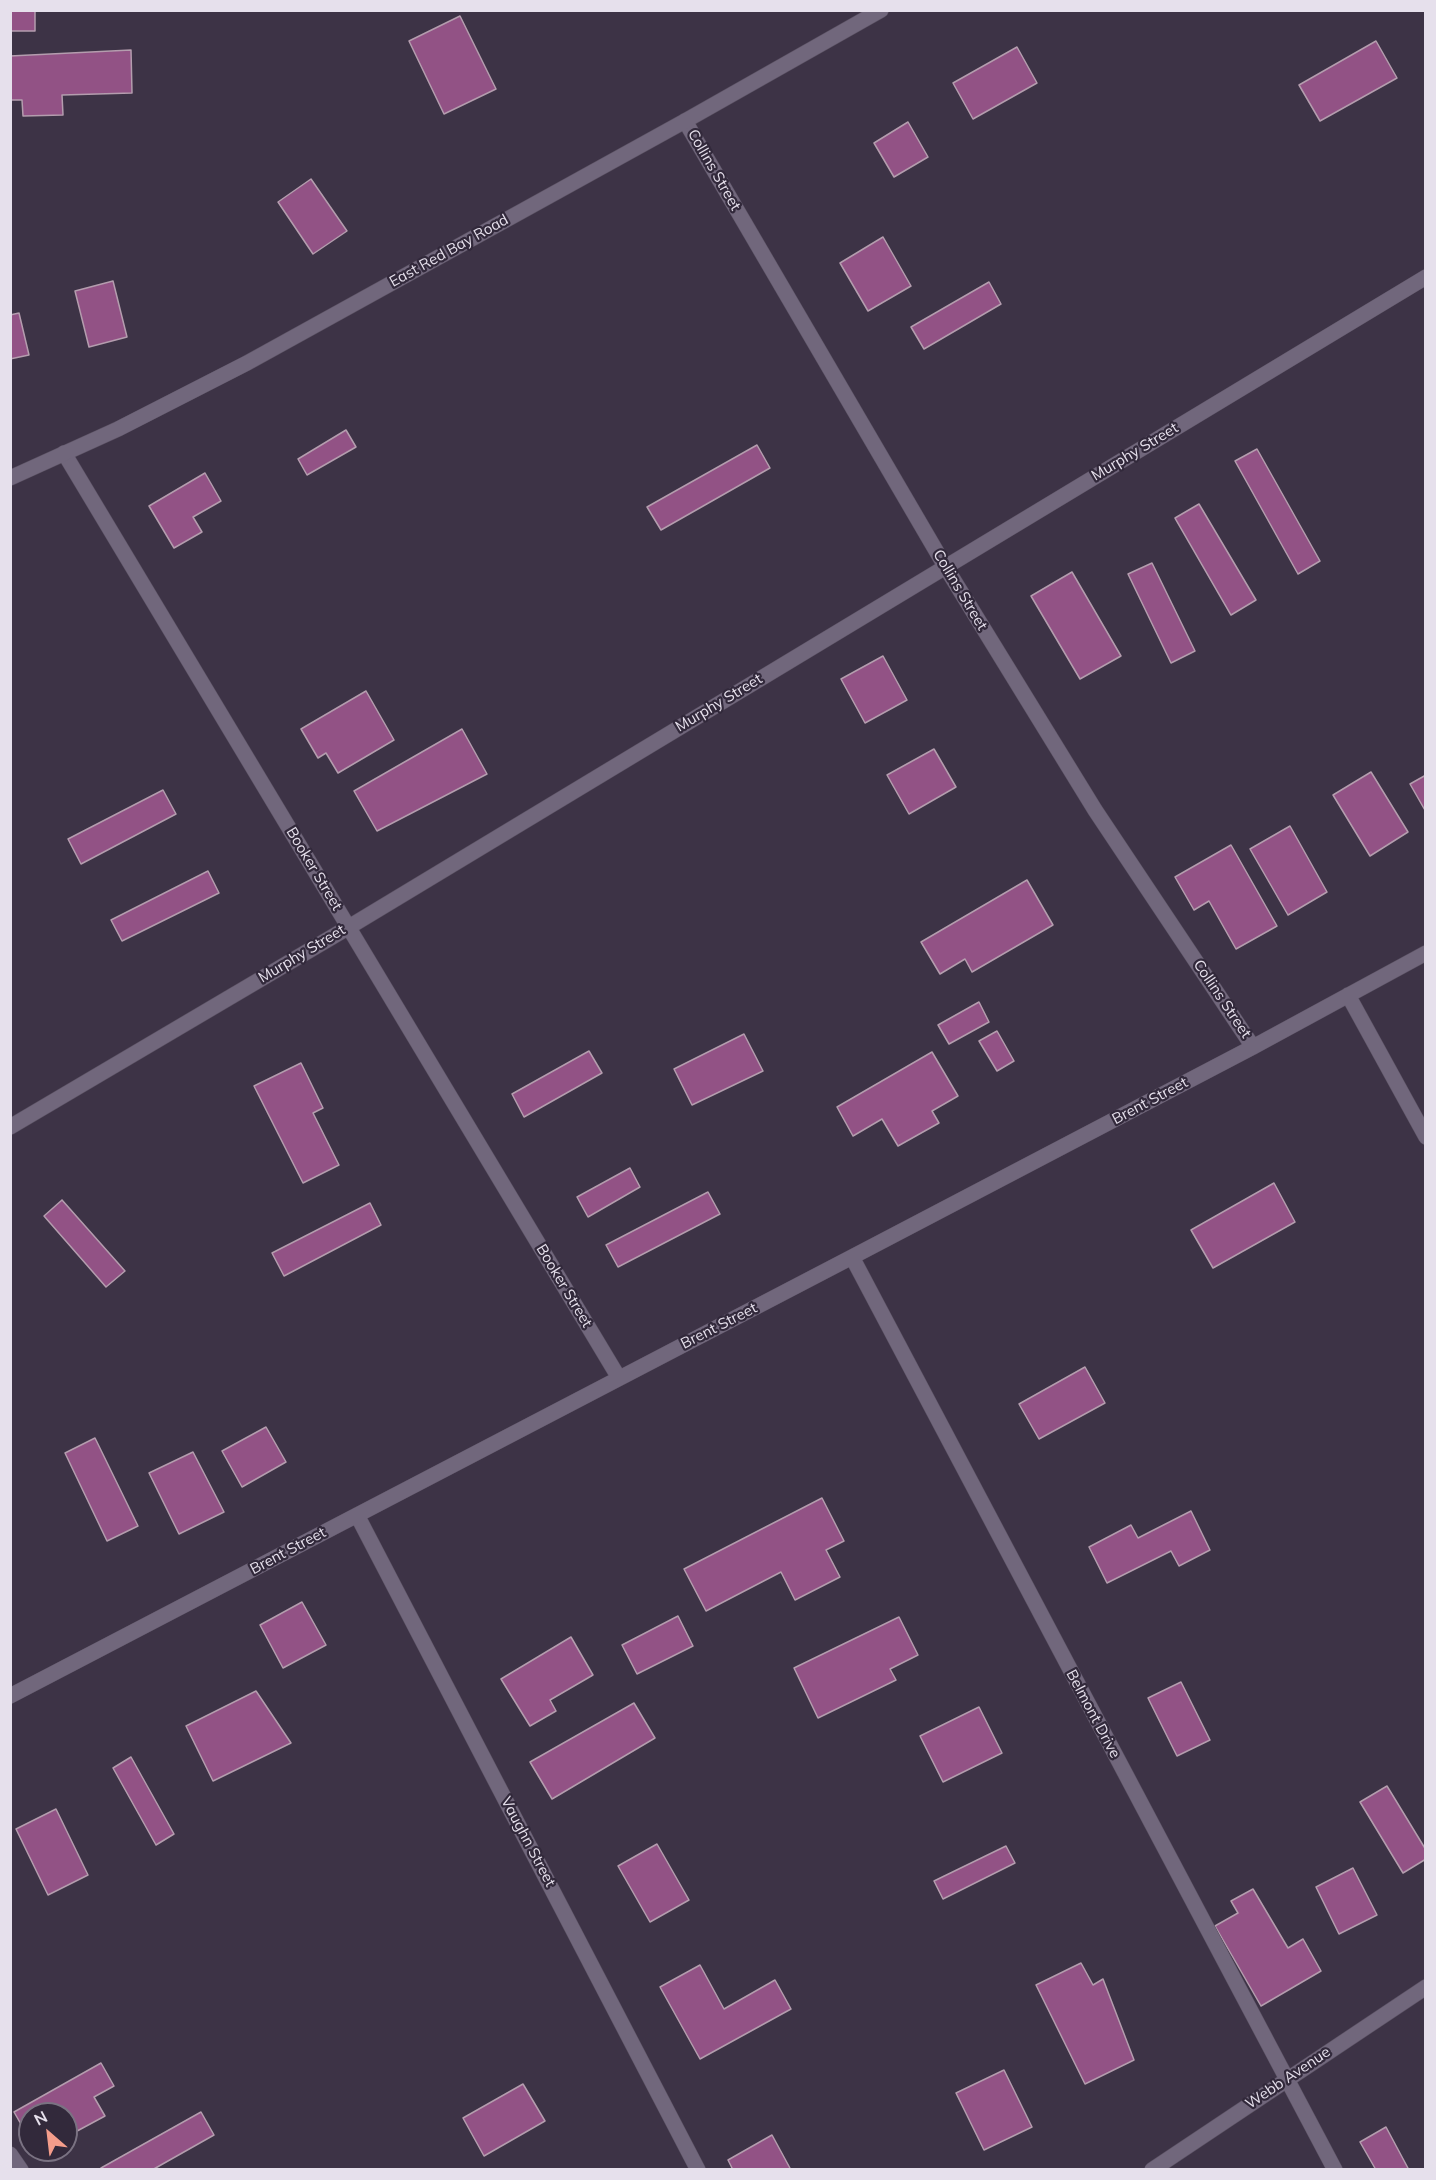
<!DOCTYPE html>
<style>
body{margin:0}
#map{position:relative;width:1436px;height:2180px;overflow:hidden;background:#3d3346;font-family:Mulish,sans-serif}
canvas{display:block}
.frame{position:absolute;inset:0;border:12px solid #e6e0ec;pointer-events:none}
.north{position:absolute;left:18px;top:2102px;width:60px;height:60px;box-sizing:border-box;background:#32293b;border:2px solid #7a7282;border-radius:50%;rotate:332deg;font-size:16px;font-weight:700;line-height:24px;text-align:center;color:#e6e0ec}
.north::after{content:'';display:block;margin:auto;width:21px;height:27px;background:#f49d8b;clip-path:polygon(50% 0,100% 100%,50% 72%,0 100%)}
</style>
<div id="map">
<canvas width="1436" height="2180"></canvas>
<div class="frame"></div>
<div class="north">N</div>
</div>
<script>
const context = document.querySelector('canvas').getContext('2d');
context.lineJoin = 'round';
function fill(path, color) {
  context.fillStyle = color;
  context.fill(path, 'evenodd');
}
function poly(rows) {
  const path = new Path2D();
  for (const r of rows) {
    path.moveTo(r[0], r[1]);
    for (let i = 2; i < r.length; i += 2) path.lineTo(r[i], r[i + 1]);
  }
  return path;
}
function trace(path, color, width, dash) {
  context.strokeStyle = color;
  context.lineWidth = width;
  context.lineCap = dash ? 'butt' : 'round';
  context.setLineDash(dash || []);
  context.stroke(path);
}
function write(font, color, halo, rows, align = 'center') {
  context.font = font + ' Mulish,sans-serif';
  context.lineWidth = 4.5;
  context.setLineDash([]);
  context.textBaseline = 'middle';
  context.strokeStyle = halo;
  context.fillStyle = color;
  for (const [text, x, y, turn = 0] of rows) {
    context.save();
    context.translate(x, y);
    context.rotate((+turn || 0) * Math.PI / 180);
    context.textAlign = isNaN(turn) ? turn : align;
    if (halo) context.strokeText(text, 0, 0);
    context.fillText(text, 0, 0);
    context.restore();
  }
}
const building = poly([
 [10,10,35,10,35,31,10,31,10,10],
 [460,16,496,89,444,114,409,41,460,16],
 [1376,41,1397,78,1320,121,1299,85,1376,41],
 [1017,47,1037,83,973,119,953,83,1017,47],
 [131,50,132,93,62,95,63,115,23,116,22,100,10,100,10,56,131,50],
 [908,122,928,157,894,177,874,143,908,122],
 [311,179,347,231,313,254,278,202,311,179],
 [883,237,911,286,868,311,840,263,883,237],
 [113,281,127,337,89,347,75,291,113,281],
 [989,282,1001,304,924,349,911,327,989,282],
 [19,313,29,355,10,359,10,315,19,313],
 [346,430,356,447,307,475,298,459,346,430],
 [757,445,770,468,661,530,647,507,757,445],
 [1257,449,1320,561,1298,574,1235,461,1257,449],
 [205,473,221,501,193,517,202,532,174,548,149,506,205,473],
 [1199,504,1256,600,1231,615,1175,518,1199,504],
 [1152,563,1195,651,1171,663,1128,574,1152,563],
 [1072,572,1121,656,1080,679,1031,596,1072,572],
 [883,656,907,700,865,723,841,679,883,656],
 [366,691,394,740,338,773,326,753,318,758,301,729,366,691],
 [462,729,487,774,377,831,354,791,462,729],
 [934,749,956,787,909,814,887,775,934,749],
 [1371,772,1408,832,1370,856,1333,795,1371,772],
 [1426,775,1426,812,1410,784,1426,775],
 [163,790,176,814,81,864,68,839,163,790],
 [1290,826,1327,892,1288,915,1250,849,1290,826],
 [1231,845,1277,926,1236,949,1209,901,1194,910,1175,877,1231,845],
 [208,871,219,893,122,941,111,920,208,871],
 [1027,880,1053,925,972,972,965,959,940,974,921,942,1027,880],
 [979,1002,989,1022,949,1044,938,1025,979,1002],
 [997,1031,1014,1061,997,1071,979,1041,997,1031],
 [744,1034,763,1071,692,1105,674,1069,744,1034],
 [589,1051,602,1073,524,1117,512,1094,589,1051],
 [932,1052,958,1096,932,1111,939,1123,898,1146,882,1119,853,1136,837,1107,932,1052],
 [301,1063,323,1108,313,1113,339,1165,303,1183,254,1086,301,1063],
 [630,1168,640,1187,588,1217,577,1197,630,1168],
 [1274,1183,1295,1222,1213,1268,1191,1230,1274,1183],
 [708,1192,720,1214,618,1267,606,1245,708,1192],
 [62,1200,125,1271,106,1287,44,1216,62,1200],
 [370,1203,381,1225,284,1276,272,1253,370,1203],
 [1085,1367,1105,1403,1039,1439,1019,1404,1085,1367],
 [266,1427,286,1462,242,1487,222,1451,266,1427],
 [95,1438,138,1526,107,1541,65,1453,95,1438],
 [193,1452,224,1512,179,1534,149,1473,193,1452],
 [822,1498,844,1541,826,1550,840,1577,795,1600,781,1572,706,1611,684,1569,822,1498],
 [1191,1511,1210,1550,1179,1566,1171,1551,1107,1583,1089,1547,1131,1525,1138,1538,1191,1511],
 [302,1602,326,1645,283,1668,260,1625,302,1602],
 [678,1616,693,1646,637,1674,622,1645,678,1616],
 [899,1617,918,1655,890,1669,896,1680,818,1718,794,1668,899,1617],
 [571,1637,593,1675,550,1700,556,1711,530,1726,501,1679,571,1637],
 [1181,1682,1210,1740,1177,1756,1148,1698,1181,1682],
 [256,1691,291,1743,213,1781,186,1726,256,1691],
 [634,1703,655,1738,552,1799,530,1762,634,1703],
 [979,1707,1002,1753,943,1782,920,1736,979,1707],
 [131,1757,174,1834,156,1845,113,1768,131,1757],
 [1387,1786,1426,1850,1426,1859,1403,1873,1360,1802,1387,1786],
 [56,1809,88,1875,48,1895,16,1829,56,1809],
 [657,1844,689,1900,650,1922,618,1866,657,1844],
 [1006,1846,1015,1863,943,1899,934,1881,1006,1846],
 [1353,1868,1377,1915,1339,1934,1316,1887,1353,1868],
 [1253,1889,1288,1948,1303,1939,1321,1971,1261,2006,1215,1926,1238,1913,1231,1901,1253,1889],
 [1081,1963,1093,1985,1103,1979,1134,2060,1085,2084,1036,1985,1081,1963],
 [700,1965,724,2009,775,1980,791,2009,700,2059,660,1987,700,1965],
 [101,2063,114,2086,94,2097,105,2116,66,2137,66,2114,30,2114,30,2140,14,2112,101,2063],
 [1004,2070,1032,2127,984,2150,956,2093,1004,2070],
 [523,2084,545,2121,484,2156,463,2118,523,2084],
 [201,2112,214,2135,152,2170,101,2170,101,2168,201,2112],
 [1386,2127,1409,2170,1376,2170,1360,2142,1386,2127],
 [772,2135,791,2170,733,2170,728,2160,772,2135]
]);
fill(building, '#925285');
trace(building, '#b49dae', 1.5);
const street = poly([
 [685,121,945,566,1095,810,1253,1047],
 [64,453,619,1378],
 [1348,995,1426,1137],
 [10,1127,349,927,1426,277],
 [852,1257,1335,2170],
 [357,1515,698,2170],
 [10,1696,852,1257,1253,1047,1426,953],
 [10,2154,21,2170],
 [1152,2170,1426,1987]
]);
const secondary = poly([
 [10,478,118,429,247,363,685,121,881,10]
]);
trace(street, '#5a5162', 16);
trace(secondary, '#5a5162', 16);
trace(street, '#71677c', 15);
trace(secondary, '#71677c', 15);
write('15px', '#e6e0ec', '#32293b', [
 ["Collins Street",714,170,60],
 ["East Red Bay Road",449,251,-29],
 ["Murphy Street",1135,452,-31],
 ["Collins Street",960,590,59],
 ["Murphy Street",719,703,-31],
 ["Booker Street",314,869,59],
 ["Murphy Street",302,954,-31],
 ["Collins Street",1222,999,56],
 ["Brent Street",1150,1101,-28],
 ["Booker Street",564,1286,59],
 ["Brent Street",719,1326,-27],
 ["Brent Street",288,1551,-28],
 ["Belmont Drive",1093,1714,62],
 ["Vaughn Street",528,1842,62],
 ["Webb Avenue",1288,2078,-34]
]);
</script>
